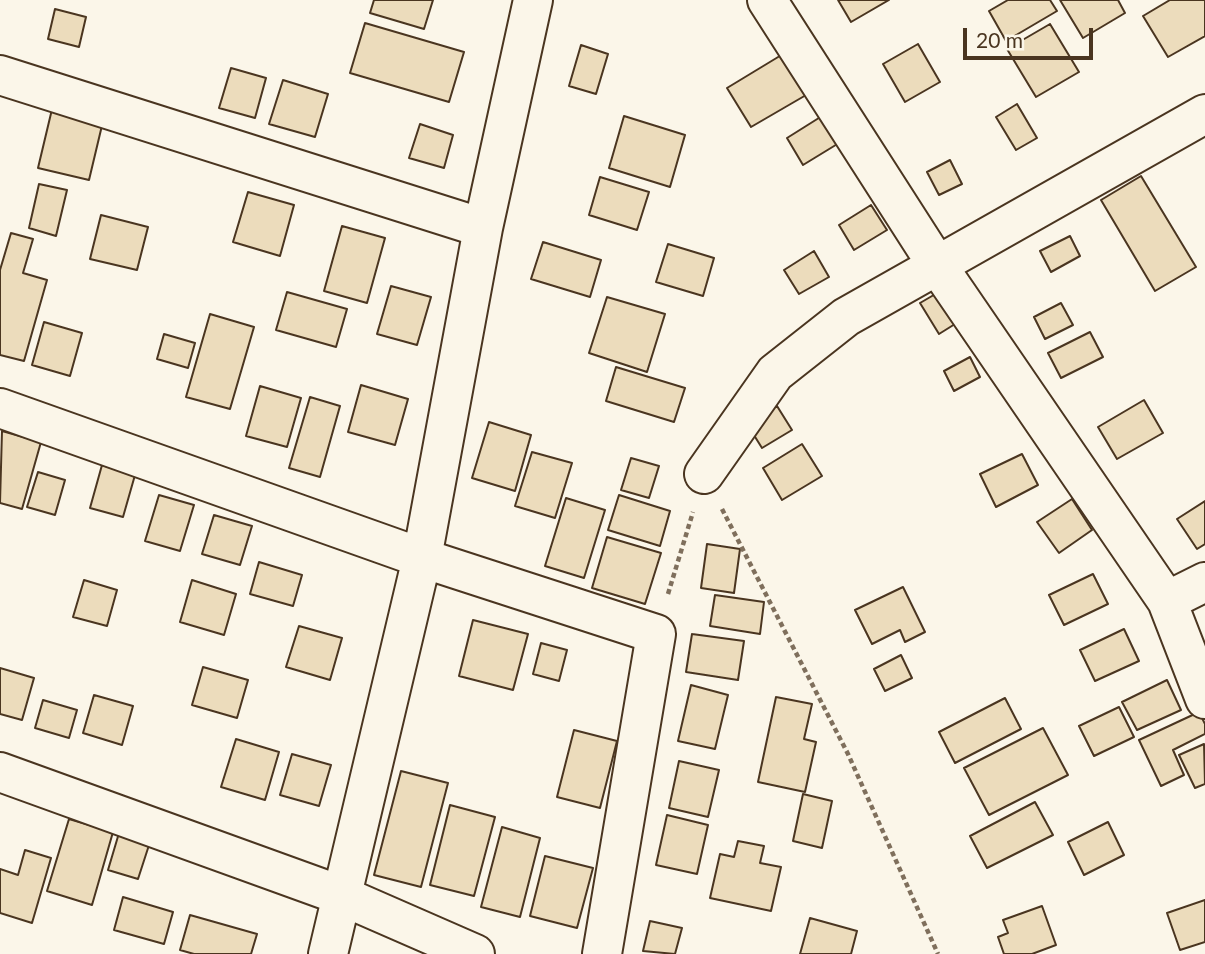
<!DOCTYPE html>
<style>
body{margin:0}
#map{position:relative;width:1205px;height:954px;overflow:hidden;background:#fbf6e9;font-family:Lato,sans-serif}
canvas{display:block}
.scale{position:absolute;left:963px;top:28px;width:130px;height:32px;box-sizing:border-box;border:4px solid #4a3520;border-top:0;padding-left:9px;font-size:21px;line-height:24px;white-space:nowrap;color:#4a3520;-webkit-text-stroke:5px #fbf6e9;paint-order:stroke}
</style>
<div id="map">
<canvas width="1205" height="954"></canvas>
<div class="scale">20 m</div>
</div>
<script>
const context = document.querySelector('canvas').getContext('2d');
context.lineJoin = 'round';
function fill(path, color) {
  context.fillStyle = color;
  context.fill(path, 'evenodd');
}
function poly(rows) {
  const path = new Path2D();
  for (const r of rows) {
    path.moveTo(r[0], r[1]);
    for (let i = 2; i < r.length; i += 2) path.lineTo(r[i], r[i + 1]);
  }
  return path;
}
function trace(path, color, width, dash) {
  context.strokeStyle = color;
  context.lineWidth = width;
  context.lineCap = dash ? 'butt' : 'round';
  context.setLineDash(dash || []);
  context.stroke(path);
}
const building = poly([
 [374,0,433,0,424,29,370,13,374,0],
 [838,0,889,0,851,22,838,0],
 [1008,0,1050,0,1057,11,1006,41,989,11,1008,0],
 [1060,0,1118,0,1125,13,1083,38,1060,0],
 [1170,0,1205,0,1205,36,1168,57,1143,16,1170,0],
 [55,9,86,17,79,47,48,39,55,9],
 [365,23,464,52,449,102,350,73,365,23],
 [1050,24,1079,72,1036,97,1007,49,1050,24],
 [918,44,940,82,905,102,883,64,918,44],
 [581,45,608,54,596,94,569,86,581,45],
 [788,51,813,91,751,127,727,88,788,51],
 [231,68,266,78,255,118,219,108,231,68],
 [283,80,328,94,315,137,269,124,283,80],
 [1017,104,1037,138,1016,150,996,117,1017,104],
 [53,105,104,117,89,180,38,168,53,105],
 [624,116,685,135,670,187,609,168,624,116],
 [822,116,839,143,803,165,787,138,822,116],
 [420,124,453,135,444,168,409,158,420,124],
 [950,160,962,184,939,195,927,172,950,160],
 [1141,176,1196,267,1155,291,1101,200,1141,176],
 [600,177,649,192,637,230,589,215,600,177],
 [39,184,67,190,56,236,29,228,39,184],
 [248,192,294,205,280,256,233,242,248,192],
 [871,205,887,230,854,250,839,225,871,205],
 [101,215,148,227,137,270,90,259,101,215],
 [342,226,385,238,367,303,324,291,342,226],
 [11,233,33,239,23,273,47,280,24,361,0,355,0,270,11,233],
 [1070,236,1080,256,1051,272,1040,251,1070,236],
 [543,242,601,260,590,297,531,279,543,242],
 [668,244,714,258,703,296,656,282,668,244],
 [814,251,829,277,799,294,784,270,814,251],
 [391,286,431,297,417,345,377,334,391,286],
 [944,289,963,319,939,334,920,303,944,289],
 [287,292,347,309,336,347,276,330,287,292],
 [607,297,665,314,647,372,589,353,607,297],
 [1061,303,1073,325,1045,339,1034,317,1061,303],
 [210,314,254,327,230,409,186,397,210,314],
 [44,322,82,333,70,376,32,365,44,322],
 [1090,332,1103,357,1061,378,1048,353,1090,332],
 [164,334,195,343,188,368,157,359,164,334],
 [970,357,980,377,954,391,944,371,970,357],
 [616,367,685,388,674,422,606,401,616,367],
 [361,385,408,399,395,445,348,432,361,385],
 [260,386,301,398,287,447,246,436,260,386],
 [310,397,340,406,320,477,289,468,310,397],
 [1144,400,1163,433,1117,459,1098,427,1144,400],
 [777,406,792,430,762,448,747,424,777,406],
 [489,422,531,435,515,491,472,478,489,422],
 [2,431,41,442,22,509,0,503,2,431],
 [802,444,822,476,782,500,763,468,802,444],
 [532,452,572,463,555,518,515,506,532,452],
 [1022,454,1038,485,996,507,980,474,1022,454],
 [631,458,659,466,649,498,621,490,631,458],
 [102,465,135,475,123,517,90,508,102,465],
 [38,472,65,480,55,515,27,507,38,472],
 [159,495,194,505,180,551,145,541,159,495],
 [619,495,670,511,660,546,608,530,619,495],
 [566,498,605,510,584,578,545,566,566,498],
 [1072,499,1092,530,1059,553,1037,522,1072,499],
 [1205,501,1205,544,1197,549,1177,519,1205,501],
 [214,515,252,526,240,565,202,554,214,515],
 [607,537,661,553,645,604,592,588,607,537],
 [707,544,740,549,734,593,701,588,707,544],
 [259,562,302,575,293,606,250,594,259,562],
 [1093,574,1108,604,1064,625,1049,595,1093,574],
 [84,580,117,590,107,626,73,617,84,580],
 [192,580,236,594,224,635,180,622,192,580],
 [903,587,925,632,905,642,900,630,872,644,855,610,903,587],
 [715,595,764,602,760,634,710,626,715,595],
 [473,620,528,634,513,690,459,676,473,620],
 [299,626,342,638,330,680,286,667,299,626],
 [1124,629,1139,661,1095,681,1080,650,1124,629],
 [692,634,744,641,738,680,686,672,692,634],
 [541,643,567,650,559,681,533,674,541,643],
 [901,655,912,678,885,691,874,669,901,655],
 [203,667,248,680,237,718,192,705,203,667],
 [0,668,34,678,22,720,0,714,0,668],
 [1167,680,1181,710,1137,730,1122,702,1167,680],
 [691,685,728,695,715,749,678,741,691,685],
 [94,695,133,706,122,745,83,733,94,695],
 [776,697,812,704,804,739,816,742,805,792,758,782,776,697],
 [1005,698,1021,729,955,763,939,732,1005,698],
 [43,700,77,710,69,738,35,728,43,700],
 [1119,707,1134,737,1094,756,1079,726,1119,707],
 [1199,712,1205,724,1205,734,1173,750,1184,775,1161,786,1139,740,1199,712],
 [1043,728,1068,775,989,815,964,768,1043,728],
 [574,730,617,741,600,808,557,797,574,730],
 [236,739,279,752,265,800,221,787,236,739],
 [1204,744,1205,784,1195,788,1179,755,1204,744],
 [292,754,331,765,319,806,280,795,292,754],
 [679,761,719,770,708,817,669,808,679,761],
 [401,771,448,783,421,887,374,875,401,771],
 [803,794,832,801,822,848,793,841,803,794],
 [1035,802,1053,835,987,868,970,836,1035,802],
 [450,805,495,817,474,896,430,885,450,805],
 [667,815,708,825,697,874,656,865,667,815],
 [69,819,113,832,92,905,47,891,69,819],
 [1108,822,1124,855,1084,875,1068,842,1108,822],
 [502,827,540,838,520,917,481,907,502,827],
 [119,833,150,842,138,879,108,870,119,833],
 [738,841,764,846,760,863,781,867,771,911,710,898,720,854,734,857,738,841],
 [25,850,51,858,32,923,0,913,0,869,18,875,25,850],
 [545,856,593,868,577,928,530,916,545,856],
 [123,897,173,912,164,944,114,930,123,897],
 [1205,900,1205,942,1180,950,1167,913,1205,900],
 [1042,906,1056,945,1032,954,1004,954,998,937,1008,933,1003,920,1042,906],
 [190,915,257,934,251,954,194,954,180,950,190,915],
 [810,918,857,931,851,954,800,954,810,918],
 [650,921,682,928,675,954,643,951,650,921]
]);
fill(building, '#ecdcbc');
trace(building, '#4a3520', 2);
const minor = poly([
 [767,0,937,265,1167,601,1205,699],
 [0,75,483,228],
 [0,408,422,558,656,634,602,954],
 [704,474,775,373,846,317,1205,114],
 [1167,601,1205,582],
 [0,772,340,895,475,954],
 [328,954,422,558,483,228,533,0]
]);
trace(minor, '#4a3520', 42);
trace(poly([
 [722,509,848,754,938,954],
 [668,594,693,512]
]), '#7f6f5c', 4.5, [5, 3.5]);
trace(minor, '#fbf6e9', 38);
</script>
